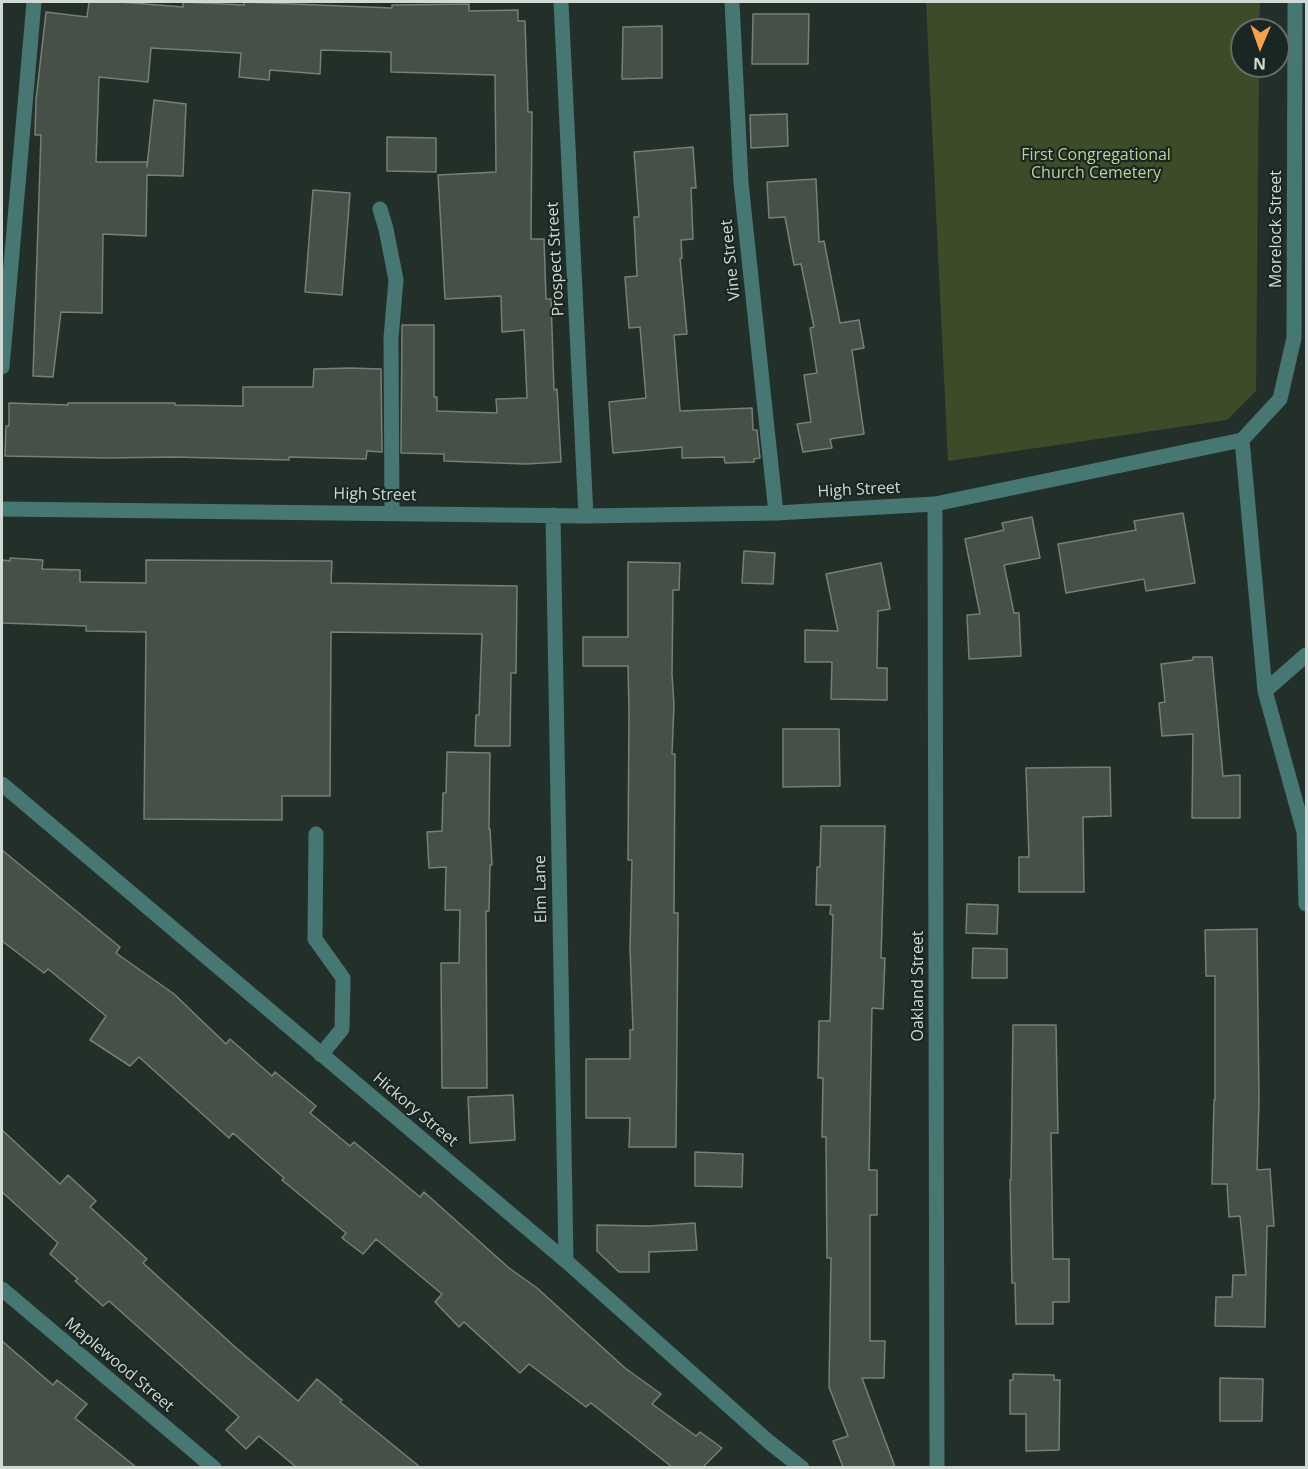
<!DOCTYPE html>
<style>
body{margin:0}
#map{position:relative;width:1308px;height:1469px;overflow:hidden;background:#23302a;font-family:"Open Sans",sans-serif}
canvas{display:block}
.frame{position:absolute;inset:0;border:3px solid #d1d9d5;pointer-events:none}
.north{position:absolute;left:1230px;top:18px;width:60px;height:60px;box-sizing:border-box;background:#1a2621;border:2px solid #636e69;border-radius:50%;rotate:182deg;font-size:16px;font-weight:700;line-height:24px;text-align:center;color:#d1d9d5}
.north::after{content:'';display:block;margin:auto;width:21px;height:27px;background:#f7a14a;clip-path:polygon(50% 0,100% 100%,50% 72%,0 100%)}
</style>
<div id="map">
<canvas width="1308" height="1469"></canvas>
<div class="frame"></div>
<div class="north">N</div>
</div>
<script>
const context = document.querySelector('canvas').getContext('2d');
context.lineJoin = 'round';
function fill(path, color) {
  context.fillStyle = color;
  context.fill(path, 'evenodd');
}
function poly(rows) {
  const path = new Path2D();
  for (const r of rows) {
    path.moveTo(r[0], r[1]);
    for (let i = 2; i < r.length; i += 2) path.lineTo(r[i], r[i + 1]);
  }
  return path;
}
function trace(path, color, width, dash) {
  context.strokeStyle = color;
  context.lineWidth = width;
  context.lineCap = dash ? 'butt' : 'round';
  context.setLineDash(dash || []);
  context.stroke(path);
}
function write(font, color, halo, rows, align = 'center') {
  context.font = font + ' "Open Sans",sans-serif';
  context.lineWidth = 4.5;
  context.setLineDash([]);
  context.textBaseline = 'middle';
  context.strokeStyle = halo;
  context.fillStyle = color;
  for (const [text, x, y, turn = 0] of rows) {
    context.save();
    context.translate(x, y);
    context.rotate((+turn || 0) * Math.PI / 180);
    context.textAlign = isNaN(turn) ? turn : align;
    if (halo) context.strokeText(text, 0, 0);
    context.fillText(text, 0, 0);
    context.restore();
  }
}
fill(poly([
 [926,2,1260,2,1259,30,1242,30,1242,66,1259,66,1256,391,1227,420,948,461]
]), '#3e4b29');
const building = poly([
 [89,2,120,2,183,7,183,2,244,5,244,2,392,8,392,5,469,4,469,11,518,10,518,21,525,21,528,112,532,112,531,239,544,239,546,299,551,299,554,390,557,389,561,462,526,464,444,461,444,454,401,453,402,325,434,325,434,397,437,397,437,411,497,413,496,399,527,398,524,330,502,332,501,296,445,299,438,175,496,172,495,75,391,72,391,52,321,50,320,74,270,70,269,80,239,77,241,53,151,48,148,82,99,77,96,162,147,162,147,167,154,100,186,104,183,176,147,175,146,236,103,234,102,313,61,312,53,377,33,376,41,135,35,135,36,100,46,12,87,17,89,2],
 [753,14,809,14,808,64,752,64,753,14],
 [662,26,662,78,622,79,623,27,662,26],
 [787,114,788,146,751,148,750,115,787,114],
 [387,137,436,138,436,172,387,171,387,137],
 [693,147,696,188,691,188,693,239,681,240,682,258,680,258,687,334,674,335,680,411,752,408,753,430,757,430,760,458,754,459,754,462,725,463,724,457,682,458,682,447,613,453,609,402,646,398,640,327,629,328,625,277,637,276,634,217,639,217,634,152,693,147],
 [816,179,819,242,824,241,840,323,859,320,864,348,852,350,864,434,830,439,832,448,803,452,797,424,811,422,804,375,817,373,810,328,814,327,801,264,794,265,785,217,769,218,767,182,816,179],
 [313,190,350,193,342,295,305,292,313,190],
 [350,368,381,369,382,452,367,451,366,459,289,457,289,460,175,457,107,458,5,456,6,426,9,426,9,403,68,405,68,403,175,403,175,405,243,406,243,387,313,387,314,369,350,368],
 [1183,513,1195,583,1146,591,1144,579,1066,593,1058,544,1136,530,1134,521,1183,513],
 [1032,517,1040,558,1004,565,1014,613,1019,613,1021,656,969,659,967,615,980,614,965,539,1004,530,1002,523,1032,517],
 [744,551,775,553,773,584,742,583,744,551],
 [10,558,43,560,42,569,80,570,80,582,146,583,146,560,332,561,331,583,517,586,516,673,511,673,510,746,475,746,476,715,479,715,482,634,331,632,330,796,282,796,282,820,144,819,146,632,86,631,86,626,2,623,2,560,10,561,10,558],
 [628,562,680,563,679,590,673,590,672,674,674,705,672,754,675,754,674,913,678,913,676,1147,629,1147,630,1118,586,1118,586,1059,630,1059,630,1030,633,1030,630,948,632,860,628,860,629,711,628,666,583,666,583,637,628,637,628,562],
 [881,563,890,609,878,611,877,668,887,668,887,700,831,699,832,662,805,662,805,630,838,631,826,574,881,563],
 [1193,657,1212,657,1223,776,1240,775,1240,818,1192,818,1193,734,1162,736,1159,703,1165,702,1161,664,1193,660,1193,657],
 [783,729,839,729,840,786,783,787,783,729],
 [447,752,490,753,489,829,490,829,492,865,490,865,489,911,486,911,487,1088,442,1088,441,963,459,963,460,910,445,910,446,867,429,868,427,832,442,831,443,793,446,793,447,752],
 [1110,767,1111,816,1083,817,1084,892,1019,892,1019,857,1029,857,1026,768,1110,767],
 [821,826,885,826,881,958,885,958,883,1009,872,1008,869,1170,877,1170,877,1215,870,1215,870,1341,885,1341,884,1378,862,1378,895,1467,843,1467,833,1441,848,1436,829,1387,831,1258,827,1258,826,1137,822,1137,823,1078,818,1078,819,1021,830,1021,833,915,830,914,831,905,816,905,817,867,820,867,821,826],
 [2,850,120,947,116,953,174,994,226,1044,230,1039,272,1076,275,1072,316,1106,310,1113,350,1146,354,1142,420,1197,424,1192,509,1268,537,1288,625,1368,661,1394,652,1404,696,1436,700,1432,722,1448,703,1467,672,1467,591,1403,586,1407,529,1364,520,1373,464,1322,459,1327,435,1302,442,1294,376,1239,363,1254,342,1238,346,1233,282,1180,284,1178,233,1133,229,1138,139,1057,130,1066,90,1040,106,1016,48,969,44,973,2,941,2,850],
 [967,904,998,905,997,934,966,933,967,904],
 [1257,929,1259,1101,1257,1170,1270,1169,1274,1226,1267,1226,1265,1327,1215,1326,1216,1297,1232,1297,1233,1275,1246,1275,1240,1216,1229,1217,1227,1184,1212,1184,1214,1100,1215,1100,1215,976,1206,976,1205,930,1257,929],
 [973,948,1007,949,1007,978,972,978,973,948],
 [1013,1025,1056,1025,1058,1133,1051,1133,1053,1259,1069,1259,1069,1302,1053,1302,1053,1324,1016,1324,1015,1283,1012,1283,1010,1180,1011,1180,1013,1025],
 [513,1095,515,1140,470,1143,468,1097,513,1095],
 [2,1130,60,1184,68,1175,96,1201,90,1207,147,1259,143,1263,234,1346,298,1401,317,1379,342,1400,340,1402,420,1467,296,1467,259,1436,246,1449,226,1430,239,1417,109,1301,103,1306,75,1281,78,1279,50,1254,58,1243,2,1192,2,1130],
 [695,1152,743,1154,742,1187,695,1186,695,1152],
 [695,1223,697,1250,649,1252,649,1272,619,1272,597,1251,597,1225,649,1226,695,1223],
 [2,1341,53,1385,57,1380,87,1404,75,1418,136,1467,2,1467,2,1341],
 [1013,1374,1054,1375,1054,1380,1060,1380,1059,1450,1026,1451,1026,1414,1010,1414,1010,1380,1013,1380,1013,1374],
 [1220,1378,1263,1379,1262,1421,1220,1421,1220,1378]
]);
fill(building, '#475047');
trace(building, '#758076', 1.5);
trace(poly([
 [561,2,586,516],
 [732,2,741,183,776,513],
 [380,209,386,229,396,280,391,338,392,513],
 [2,367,34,2],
 [1242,440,1265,691,1304,832,1306,904],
 [1242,440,1280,399,1294,338,1295,2],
 [935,504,937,1468],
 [2,509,586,516,776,513,935,504,1242,440],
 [553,515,566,1261],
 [1265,691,1306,655],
 [2,784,566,1261,769,1442,802,1468],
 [316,834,315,939,343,978,342,1029,321,1055],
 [2,1289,214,1468]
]), '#467772', 15);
write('16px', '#bbd493', '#1a2621', [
 ["First Congregational",1096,155],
 ["Church Cemetery",1096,173]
]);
write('16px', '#d1d9d5', '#1a2621', [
 ["Morelock Street",1276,229,-90],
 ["Prospect Street",556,259,-93],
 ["Vine Street",731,260,-96],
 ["High Street",859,490,-3],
 ["High Street",375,495,1],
 ["Elm Lane",541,889,-91],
 ["Oakland Street",918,986,-90],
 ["Hickory Street",415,1110,40],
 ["Maplewood Street",119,1365,40]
]);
</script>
